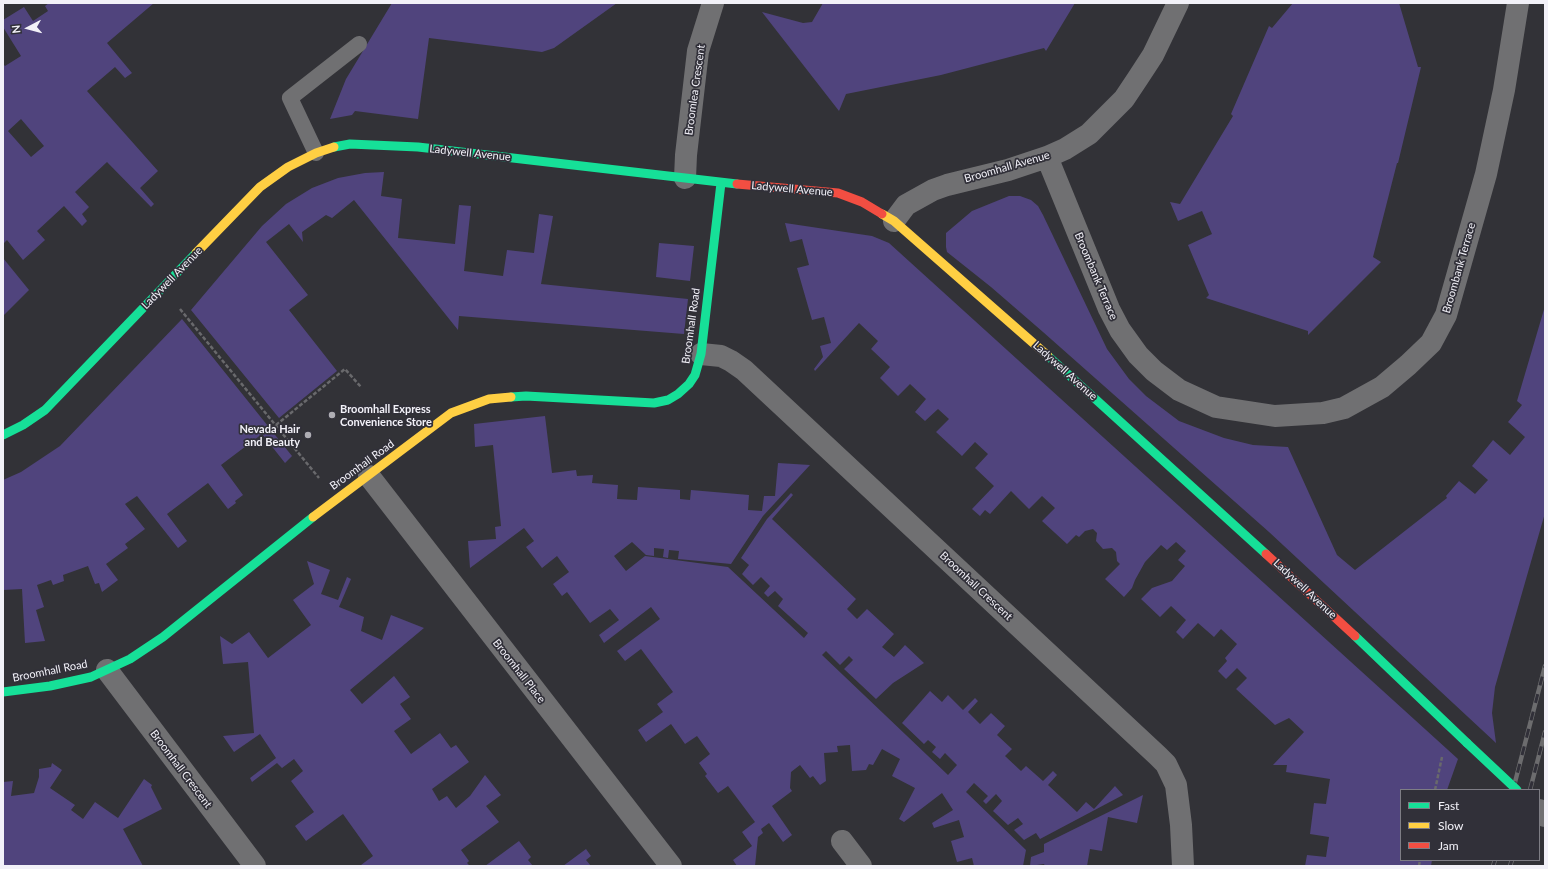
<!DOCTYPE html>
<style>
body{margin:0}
#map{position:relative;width:1548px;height:869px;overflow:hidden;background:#323237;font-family:Lato,sans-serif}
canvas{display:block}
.frame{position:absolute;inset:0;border:4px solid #f2f1f8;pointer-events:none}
.legend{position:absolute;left:1400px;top:789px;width:140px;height:72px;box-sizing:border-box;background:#313039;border:1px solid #7e7d85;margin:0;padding:5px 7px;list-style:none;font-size:12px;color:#f2f1f8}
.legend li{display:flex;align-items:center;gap:8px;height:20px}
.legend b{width:20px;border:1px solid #7e7d85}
.north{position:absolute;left:8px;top:8px;width:40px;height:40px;-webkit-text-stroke:3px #313039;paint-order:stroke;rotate:264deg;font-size:11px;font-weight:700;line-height:16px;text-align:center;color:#f2f1f8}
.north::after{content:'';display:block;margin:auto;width:14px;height:18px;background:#f2f1f8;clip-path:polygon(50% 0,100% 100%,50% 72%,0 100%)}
</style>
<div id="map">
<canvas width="1548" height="869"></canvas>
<div class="frame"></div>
<ul class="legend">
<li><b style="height:5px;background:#16e098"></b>Fast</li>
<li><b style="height:5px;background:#ffcf43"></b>Slow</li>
<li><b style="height:5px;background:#f24e42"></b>Jam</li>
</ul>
<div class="north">N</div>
</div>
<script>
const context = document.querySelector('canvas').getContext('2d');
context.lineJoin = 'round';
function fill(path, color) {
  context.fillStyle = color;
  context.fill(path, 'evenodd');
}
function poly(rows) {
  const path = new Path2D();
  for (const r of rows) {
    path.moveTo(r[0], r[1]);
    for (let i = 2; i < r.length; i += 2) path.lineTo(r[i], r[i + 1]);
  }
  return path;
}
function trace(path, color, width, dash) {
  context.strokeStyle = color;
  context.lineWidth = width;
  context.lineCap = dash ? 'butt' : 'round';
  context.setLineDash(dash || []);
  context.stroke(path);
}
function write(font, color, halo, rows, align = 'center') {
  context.font = font + ' Lato,sans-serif';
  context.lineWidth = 3.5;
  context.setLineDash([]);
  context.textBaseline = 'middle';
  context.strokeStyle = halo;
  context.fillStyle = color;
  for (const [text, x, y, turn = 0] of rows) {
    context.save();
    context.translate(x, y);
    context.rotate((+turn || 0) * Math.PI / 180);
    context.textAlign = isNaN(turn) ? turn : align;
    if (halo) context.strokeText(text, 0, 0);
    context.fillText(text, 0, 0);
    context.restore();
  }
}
fill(poly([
 [49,3,154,3,107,43,132,73,125,78,115,67,87,91,158,171,140,188,154,204,151,207,107,162,75,192,89,207,82,214,87,221,82,226,64,206,37,231,45,240,23,260,7,240,3,244,3,64,5,66,21,56,3,27,3,20,24,7,33,21,48,11,45,6],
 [21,119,44,146,31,157,8,131],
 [392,3,617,3,554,48,542,52,429,38,418,119,355,111,352,115,330,119,346,79],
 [823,3,1075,3,1046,51,1044,48,941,75,846,94,839,111,762,12,803,23,812,22],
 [1293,3,1399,3,1418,67,1421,67,1398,163,1397,163,1373,257,1381,262,1308,335,1308,331,1206,298,1209,295,1188,245,1212,234,1202,211,1178,221,1170,202,1180,204,1233,116,1231,114,1269,26,1272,28],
 [384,172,381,196,402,199,398,238,455,244,459,205,471,206,464,271,503,276,507,250,534,253,539,214,553,216,541,284,688,299,684,334,459,316,458,330,354,200,332,218,326,215,302,232,303,242,289,224,266,242,308,295,289,310,337,371,279,418,191,310,262,226,286,204,312,188,338,178,365,173],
 [1009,196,1020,196,1031,200,1038,206,1043,215,1107,349,1129,379,1146,396,1179,421,1224,438,1253,445,1288,447,1337,555,1355,570,1447,498,1446,496,1459,481,1475,494,1488,480,1472,466,1493,440,1510,455,1525,437,1508,422,1522,405,1517,401,1545,306,1545,513,1495,687,1492,713,1496,743,1269,532,1043,332,991,287,947,252,946,247,946,233,972,211],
 [785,223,872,236,889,243,1458,759,1447,790,1401,790,1401,860,1432,860,1431,866,1305,866,1307,855,1326,857,1329,837,1310,834,1314,803,1326,804,1330,779,1286,772,1287,765,1273,765,1304,732,1289,718,1275,725,1236,689,1247,678,1237,668,1226,679,1218,671,1227,661,1225,658,1237,644,1221,629,1214,637,1198,623,1183,639,1176,632,1186,620,1171,606,1160,617,1141,599,1152,588,1172,581,1185,566,1178,560,1186,551,1176,542,1167,550,1161,545,1145,562,1135,580,1132,588,1124,597,1105,579,1120,564,1117,561,1116,552,1112,548,1103,549,1096,541,1097,533,1093,529,1085,531,1079,537,1076,535,1067,544,1042,521,1055,508,1042,496,1029,509,1011,491,990,514,985,510,980,516,972,509,994,486,975,468,988,454,975,442,962,456,936,432,949,419,938,409,925,421,915,412,926,399,910,384,898,396,880,378,890,367,871,349,878,341,859,323,815,371,814,369,823,357,820,346,831,343,824,317,812,320,797,268,809,265,802,239,790,242],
 [659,243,694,246,690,281,656,277],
 [3,258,29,290,3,316],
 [182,319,292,456,285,463,262,434,221,465,243,495,235,501,236,503,228,509,208,483,167,514,187,541,178,548,137,496,125,504,145,529,125,544,128,548,106,564,118,580,102,592,99,583,95,584,88,566,63,575,64,581,53,585,51,580,37,585,44,607,36,610,45,641,25,643,22,589,3,590,3,480,21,472,60,446],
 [545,416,552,473,576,470,577,476,593,475,592,483,618,485,617,499,637,500,638,487,680,490,680,499,690,500,691,490,749,495,748,510,762,511,764,496,775,496,778,463,810,465,763,516,731,564,678,559,679,551,669,550,668,558,663,557,664,549,654,548,654,556,646,555,632,542,614,556,626,571,645,556,728,567,804,638,808,633,778,606,783,599,775,591,768,597,764,593,770,586,761,577,753,585,742,574,749,565,741,558,767,519,791,493,793,495,772,519,856,599,847,609,857,619,867,609,894,634,882,647,894,657,905,645,924,663,893,683,876,699,844,669,853,660,849,656,840,665,826,651,822,655,948,775,957,765,945,753,940,759,932,752,936,747,928,740,924,744,902,723,930,691,942,702,948,695,963,710,975,698,978,701,968,712,980,724,991,713,1005,726,997,735,1012,749,1005,756,1021,771,1026,766,1043,781,1053,771,1057,775,1048,785,1077,812,1086,802,1094,809,1115,786,1123,795,1040,839,1036,833,1024,840,1014,830,1023,824,1018,818,1008,825,993,811,1002,801,996,794,986,804,983,801,988,796,974,783,966,792,1026,850,1023,866,974,866,972,858,957,862,951,841,964,837,959,820,934,828,932,823,953,810,942,793,904,822,899,819,915,788,892,776,900,759,882,749,873,765,869,764,866,770,852,771,850,745,837,746,838,752,824,753,826,781,820,785,813,776,810,778,800,765,791,772,790,788,792,791,772,806,792,835,783,842,769,823,761,829,763,833,758,837,755,866,737,866,733,860,752,846,742,832,755,822,728,786,718,793,705,776,707,774,699,763,710,754,697,736,685,744,671,724,646,742,638,730,663,712,657,704,673,692,641,649,625,661,617,651,660,619,651,607,604,643,599,635,619,620,610,609,590,623,567,592,562,596,553,584,569,572,557,556,542,568,526,547,534,541,524,528,470,568,468,541,496,539,495,527,501,526,493,445,475,447,474,424],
 [307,561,330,570,321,594,338,600,347,577,351,579,339,607,364,617,361,631,382,640,391,615,424,628,350,690,362,704,394,676,410,697,400,704,411,719,394,731,411,754,440,733,451,748,456,745,469,762,432,789,439,801,447,796,456,808,470,796,485,775,501,795,486,806,499,822,461,850,469,861,467,863,470,866,361,866,361,865,373,856,343,814,306,841,295,826,314,812,291,781,303,771,294,759,282,768,277,763,252,782,250,778,276,758,260,734,234,752,223,736,254,733,248,662,223,664,220,636,232,644,249,632,268,658,311,625,293,600,314,584],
 [52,763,62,770,50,788,75,805,71,810,83,819,95,802,118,818,144,779,152,785,151,787,162,809,123,829,143,866,3,866,3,782,13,781,11,796,34,793,39,777,39,769,51,767],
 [1143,795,1137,823,1108,817,1102,851,1090,849,1087,866,1045,866,1044,864,1030,866,1031,857,1044,852,1044,844],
 [519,841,531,857,528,860,533,866,485,866],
 [586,849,591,856,586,860,591,866,563,866]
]), '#50447d');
trace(poly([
 [180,309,319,478],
 [276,425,345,369,361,387],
 [1435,790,1442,757],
 [1419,866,1420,860]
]), '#69696c', 2.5, [4, 2]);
trace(poly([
 [316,153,290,98,359,44]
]), '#707072', 16);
trace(poly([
 [1047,157,1109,309,1120,330,1138,355,1154,371,1179,390,1216,407,1275,416,1323,413,1344,408,1382,387,1408,365,1431,343,1446,315,1486,174,1504,90,1518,3],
 [685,178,686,155,698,51,713,3],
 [894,221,906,205,933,190,947,185,1008,170,1047,157,1065,149,1089,134,1124,99,1138,78,1153,55,1178,3],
 [701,354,721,356,731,361,744,370,1158,756,1166,764,1176,785,1181,825,1183,866],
 [369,476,671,866],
 [107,670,255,866],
 [1539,810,1545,816],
 [842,841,861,866]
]), '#707072', 22);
trace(poly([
 [334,147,350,144,418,147,737,184],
 [1048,356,1266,554],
 [511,397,526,396,654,403,668,400,678,394,689,384,695,375,701,354,721,183],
 [3,435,23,425,45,410,196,253],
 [1355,636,1467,743],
 [3,692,50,686,91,677,130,659,163,637,313,517]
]), '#16e098', 9);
trace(poly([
 [882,214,894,221,1048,356],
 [196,253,260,187,288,167,316,153,334,147],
 [313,517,451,413,489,399,511,397]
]), '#ffcf43', 9);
trace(poly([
 [737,184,838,193,862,202,882,214],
 [1266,554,1355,636]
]), '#f24e42', 9);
const rail = poly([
 [1513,790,1545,666],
 [1530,790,1545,732],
 [1493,866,1495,860],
 [1510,866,1512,860]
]);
trace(rail, '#6c6c6e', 4.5);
trace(rail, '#313039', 3, [9]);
trace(poly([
 [1467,743,1517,790]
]), '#16e098', 9);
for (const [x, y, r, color] of [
 [332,415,4,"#afaeb4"],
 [308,435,4,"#afaeb4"]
]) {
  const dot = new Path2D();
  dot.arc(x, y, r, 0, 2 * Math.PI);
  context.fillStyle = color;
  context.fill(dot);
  trace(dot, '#313039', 1.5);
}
write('11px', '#f2f1f8', '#313039', [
 ["Broomlea Crescent",695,90,-82],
 ["Ladywell Avenue",470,153,6],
 ["Broomhall Avenue",1007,167,-16],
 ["Ladywell Avenue",792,189,5],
 ["Broombank Terrace",1459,268,-74],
 ["Broombank Terrace",1096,276,67],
 ["Ladywell Avenue",172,278,-46],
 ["Broomhall Road",691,326,-82],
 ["Ladywell Avenue",1065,371,42],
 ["Broomhall Road",362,465,-36],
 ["Broomhall Crescent",976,586,43],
 ["Ladywell Avenue",1305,589,43],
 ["Broomhall Road",50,671,-11],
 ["Broomhall Place",519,671,52],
 ["Broomhall Crescent",181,769,53]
]);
write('bold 11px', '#f2f1f8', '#313039', [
 ["Broomhall Express",340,409],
 ["Convenience Store",340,422],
 ["Nevada Hair",300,429,"right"],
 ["and Beauty",300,442,"right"]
], 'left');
</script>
